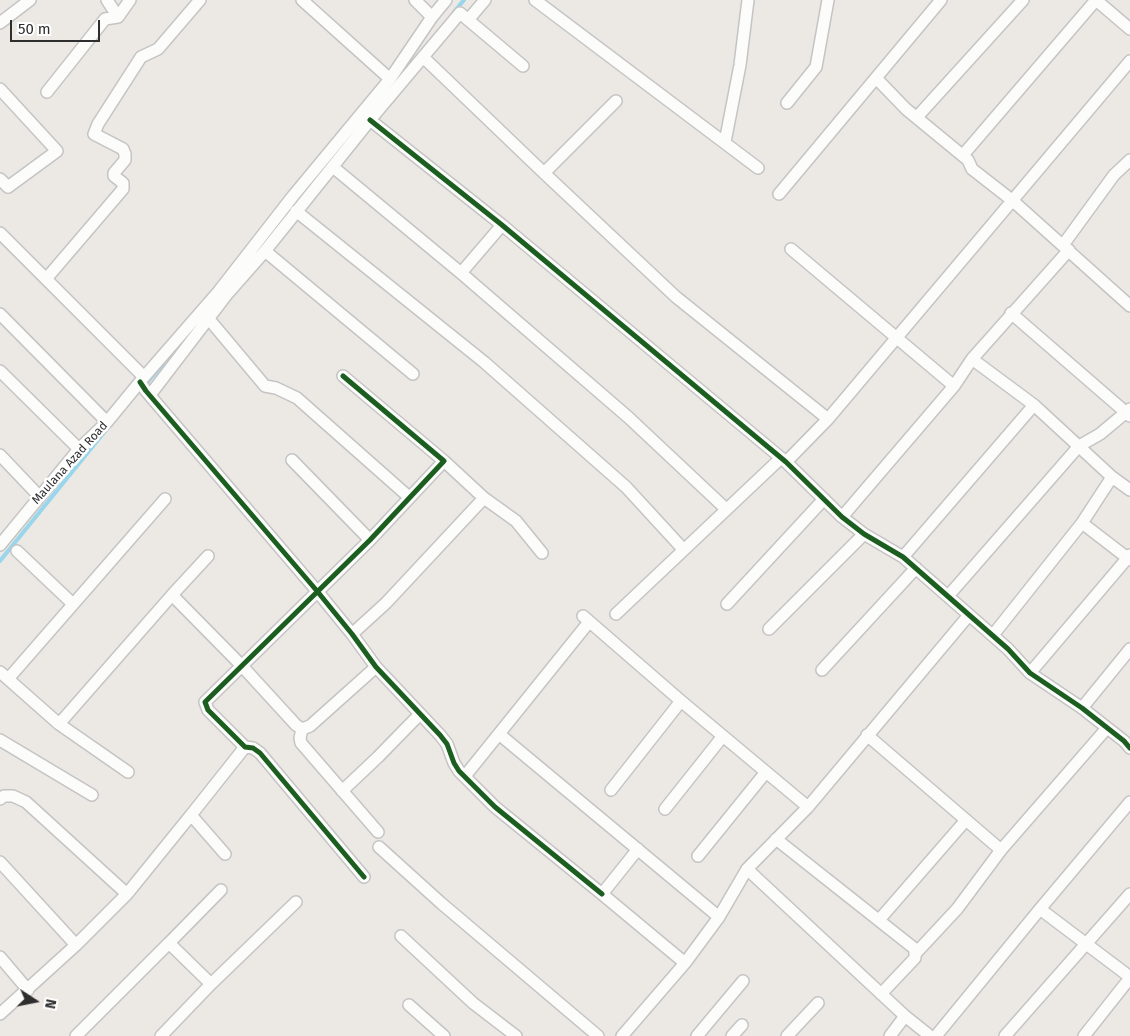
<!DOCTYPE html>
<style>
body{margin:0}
#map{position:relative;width:1130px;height:1036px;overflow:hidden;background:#ece8e4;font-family:"Fira Sans",sans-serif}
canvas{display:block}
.north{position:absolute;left:10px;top:976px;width:50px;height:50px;-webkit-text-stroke:4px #fff;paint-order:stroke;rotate:101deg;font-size:14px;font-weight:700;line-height:20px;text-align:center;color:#2e2e2e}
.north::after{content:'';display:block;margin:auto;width:18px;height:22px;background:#2e2e2e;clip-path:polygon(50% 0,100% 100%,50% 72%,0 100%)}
.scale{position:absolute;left:10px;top:20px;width:90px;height:22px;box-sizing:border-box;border:2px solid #2e2e2e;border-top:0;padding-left:6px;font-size:15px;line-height:18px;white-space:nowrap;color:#2e2e2e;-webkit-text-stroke:4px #fff;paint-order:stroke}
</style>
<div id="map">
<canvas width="1130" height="1036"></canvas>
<div class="north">N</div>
<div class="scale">50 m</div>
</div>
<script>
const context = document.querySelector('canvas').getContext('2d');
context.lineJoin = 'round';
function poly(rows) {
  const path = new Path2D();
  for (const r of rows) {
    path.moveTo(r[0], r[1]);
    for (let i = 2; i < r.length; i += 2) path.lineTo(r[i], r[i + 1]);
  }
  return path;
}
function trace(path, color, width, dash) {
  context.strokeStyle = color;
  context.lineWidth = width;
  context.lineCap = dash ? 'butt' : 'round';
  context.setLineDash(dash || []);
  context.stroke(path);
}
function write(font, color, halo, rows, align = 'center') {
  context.font = font + ' "Fira Sans",sans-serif';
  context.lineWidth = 5;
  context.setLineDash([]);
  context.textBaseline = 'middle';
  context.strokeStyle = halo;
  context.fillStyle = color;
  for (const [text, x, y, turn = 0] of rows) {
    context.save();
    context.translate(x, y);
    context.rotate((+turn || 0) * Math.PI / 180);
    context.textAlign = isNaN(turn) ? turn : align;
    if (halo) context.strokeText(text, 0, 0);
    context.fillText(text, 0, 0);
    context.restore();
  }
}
trace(poly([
 [454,12,464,0],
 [274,229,316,179],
 [145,385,163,364],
 [0,561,106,430]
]), '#99d6ec', 4);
const street = poly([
 [107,0,118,17],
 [302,0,390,79],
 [415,0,432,17],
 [535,0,758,168],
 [1096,0,1130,29],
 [468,20,485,0],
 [0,23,30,0],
 [423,57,544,173,676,297,828,419],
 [876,78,906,109,968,160,972,169,1013,201,1130,306],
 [0,89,57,151,8,187,0,179],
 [47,92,105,19,118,17,130,0],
 [787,103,816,67,828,0],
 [917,117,1023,0],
 [370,120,502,225,786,462,842,517,864,534,903,557,1008,649,1030,673,1082,708,1124,741,1130,748],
 [725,142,740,65,748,0],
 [963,155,1096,0],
 [333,167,461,273,628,417,726,509],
 [544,173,616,101],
 [779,194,941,0],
 [296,211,484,362,626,487,683,549],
 [0,233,144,377,107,422,79,449,0,545],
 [1063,245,1114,175,1130,160],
 [791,249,954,386],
 [265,251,413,374],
 [461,273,502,225],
 [46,279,123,189,123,183,114,176,114,173,125,160,125,154,123,149,94,134,98,124,141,57,158,49,200,0],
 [1011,313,1130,416],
 [0,314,107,422],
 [208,318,265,386,276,388,297,398,409,497],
 [972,359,1034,405,1112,477,1130,490],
 [0,371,79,449],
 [343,376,444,461,370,540,205,702,208,710,245,747,253,748,260,753,364,877],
 [144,377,219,291,293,196,390,79,432,17,446,0],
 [140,382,146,391,317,591,352,634,376,667,440,735,447,744,454,763,459,771,495,807,602,894],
 [150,395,228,293,265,251,370,120,460,13,523,66],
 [0,455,39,496],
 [292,460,370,540],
 [786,462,828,419,1130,61],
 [484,498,516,521,542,553],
 [842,517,954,386,972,359,1069,250],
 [1082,523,1130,560],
 [17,551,73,604],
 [903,557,1034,405],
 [172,595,242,666,296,725,302,729,310,726,376,667],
 [949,595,1079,446,1100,434,1130,409],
 [727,604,824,499],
 [616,614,781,458],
 [583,616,681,701,808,807,969,615],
 [769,629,864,534],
 [352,634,386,603,484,498,444,461],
 [993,635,1082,523,1112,477],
 [822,670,916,568],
 [0,672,59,724,128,772],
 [1030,673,1130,555],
 [8,679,165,499],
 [1082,708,1130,649],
 [59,724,172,595,208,556],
 [302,729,300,738,301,743,378,832],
 [499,734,719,917],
 [867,735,1001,850],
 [0,740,92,795],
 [465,776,589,622],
 [611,790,681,701],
 [342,791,378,757,420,714],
 [0,799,4,796,13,796,26,802,127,894,76,945,0,1014],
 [665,809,723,736],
 [191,815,245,747],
 [776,839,915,949,915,958,881,994],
 [379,847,441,903,598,1036],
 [638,849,602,894,685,963],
 [698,856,766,772],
 [0,862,76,945],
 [747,869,905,1016,930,1036],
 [127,894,191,815,225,854],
 [1040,909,1130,977],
 [879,920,966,820],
 [401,936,473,1003,516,1036],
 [169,943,221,890],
 [916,953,957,909,1001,850,1107,728],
 [0,957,28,990],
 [409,1005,444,1036],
 [76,1036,169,943,211,984],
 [161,1036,211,984,296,902],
 [622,1036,685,963,719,917,747,869,808,807],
 [697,1036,743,981],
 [732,1036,742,1025],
 [787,1036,818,1003],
 [890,1036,905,1016],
 [936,1036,1040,909,1130,802],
 [1005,1036,1130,894],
 [1084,1036,1130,978]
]);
trace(street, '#c5c4c5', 14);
trace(street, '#fcfcfb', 11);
trace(poly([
 [370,120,502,225,786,462,842,517,864,534,903,557,1008,649,1030,673,1082,708,1124,741,1130,748],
 [343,376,444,461,370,540,205,702,208,710,245,747,253,748,260,753,364,877],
 [140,382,146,391,317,591,352,634,376,667,440,735,447,744,454,763,459,771,495,807,602,894]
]), '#1b5e20', 5);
write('12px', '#2e2e2e', '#fff', [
 ["Maulana Azad Road",70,463,-48]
]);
</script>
